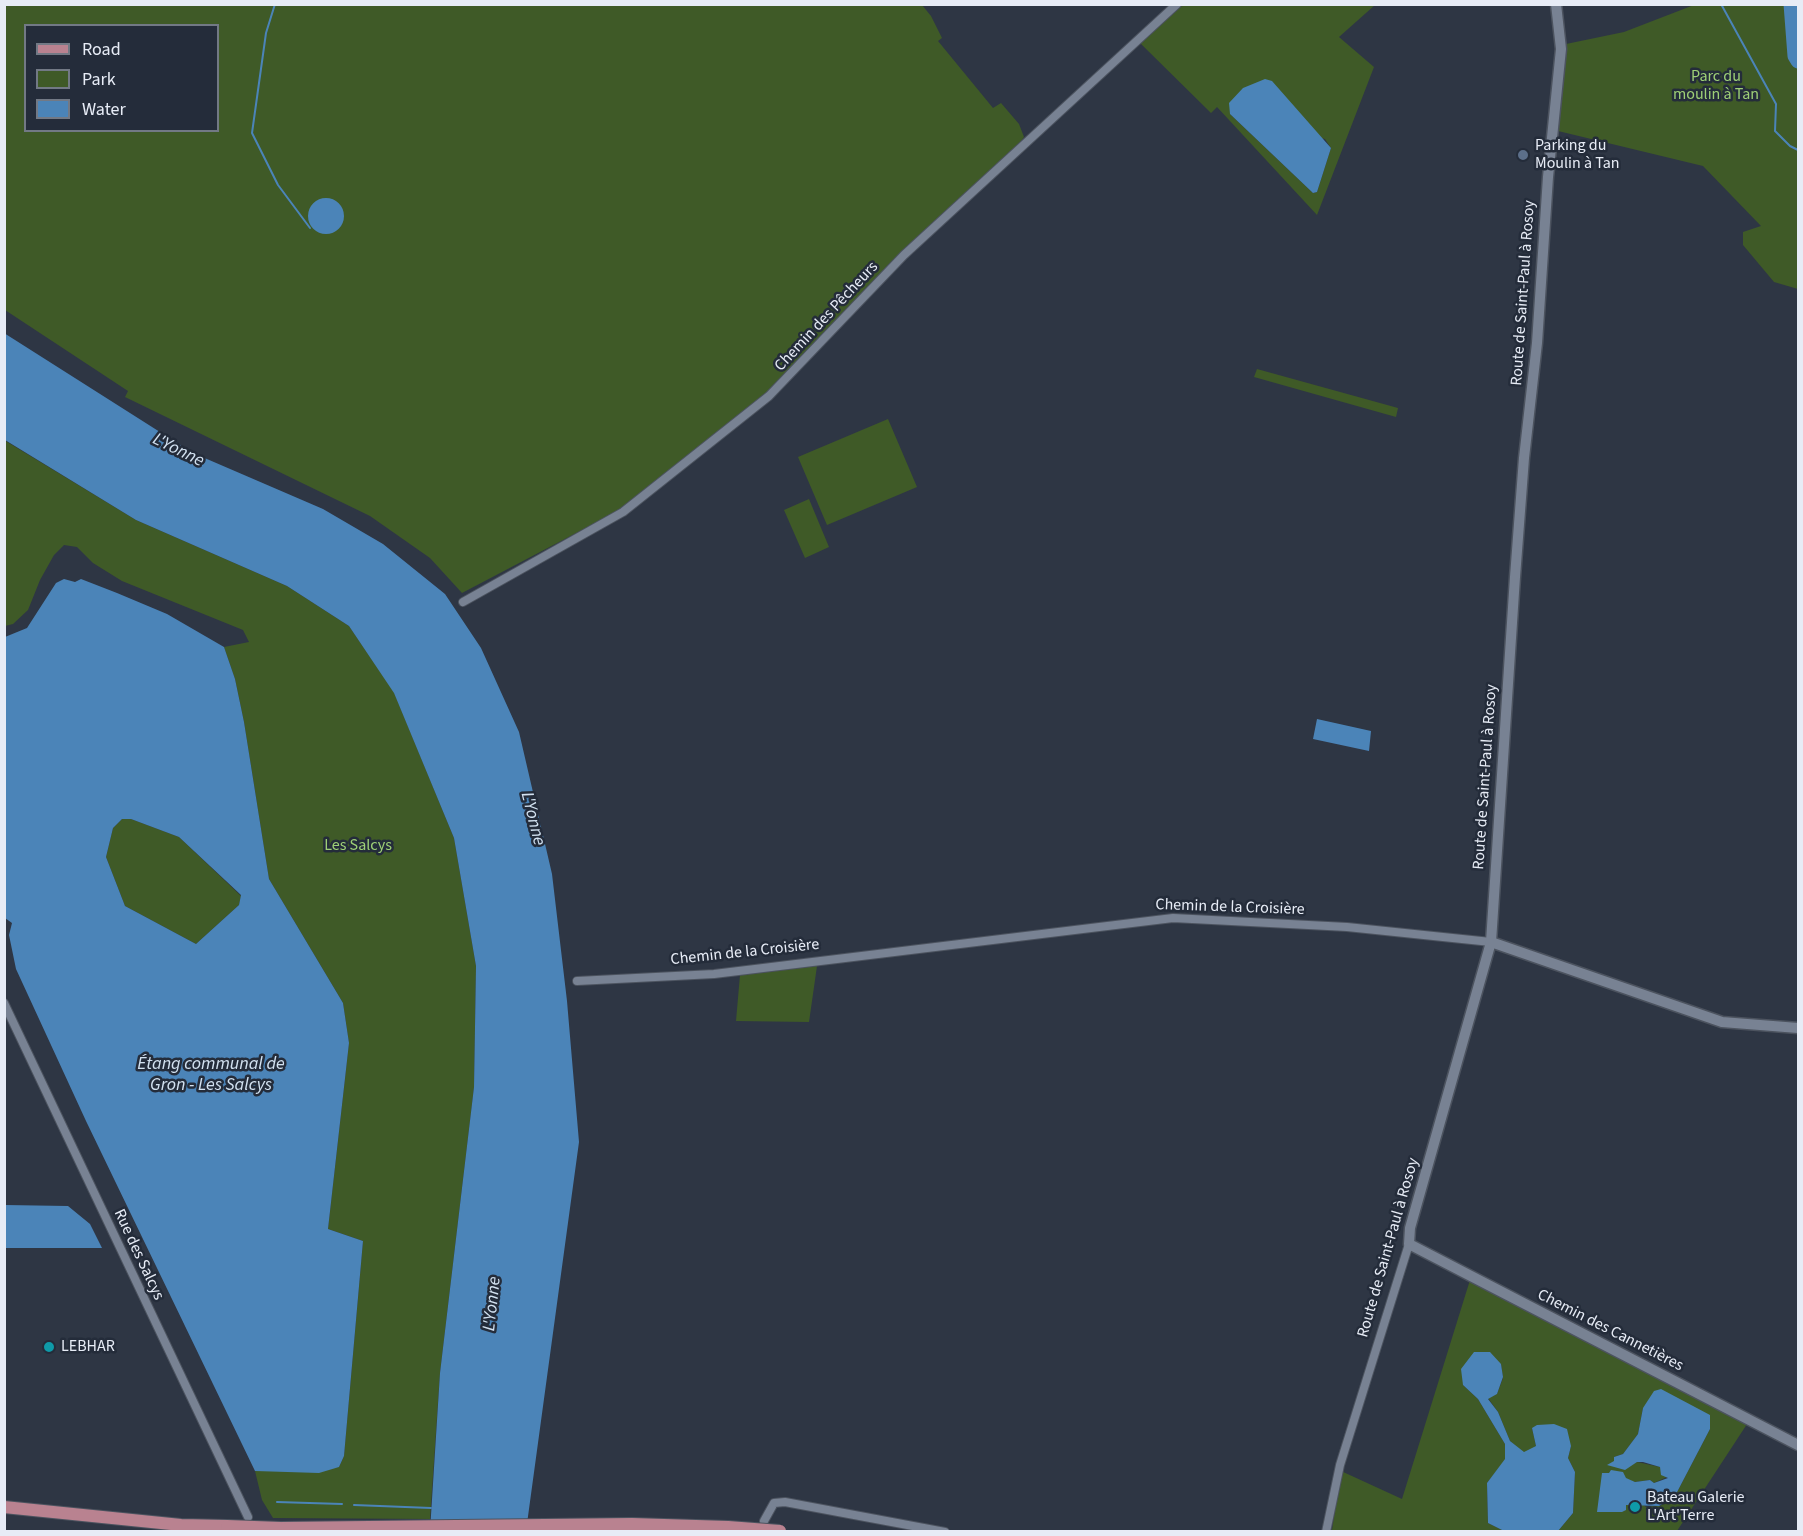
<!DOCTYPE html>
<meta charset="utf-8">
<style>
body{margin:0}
#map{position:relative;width:1803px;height:1536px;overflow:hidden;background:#2e3644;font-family:"Source Sans 3",sans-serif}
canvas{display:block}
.frame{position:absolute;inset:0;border:6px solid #e7ecf6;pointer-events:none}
.legend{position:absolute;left:24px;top:24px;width:195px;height:108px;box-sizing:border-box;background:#242c3a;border:2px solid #727985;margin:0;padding:8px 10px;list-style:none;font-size:18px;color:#e7ecf6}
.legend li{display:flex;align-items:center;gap:12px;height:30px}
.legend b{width:30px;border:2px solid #727985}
</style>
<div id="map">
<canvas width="1803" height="1536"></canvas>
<div class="frame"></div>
<ul class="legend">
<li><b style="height:8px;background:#b98290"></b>Road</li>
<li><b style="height:16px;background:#3f5a27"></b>Park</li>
<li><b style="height:16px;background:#4b84b8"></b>Water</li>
</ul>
</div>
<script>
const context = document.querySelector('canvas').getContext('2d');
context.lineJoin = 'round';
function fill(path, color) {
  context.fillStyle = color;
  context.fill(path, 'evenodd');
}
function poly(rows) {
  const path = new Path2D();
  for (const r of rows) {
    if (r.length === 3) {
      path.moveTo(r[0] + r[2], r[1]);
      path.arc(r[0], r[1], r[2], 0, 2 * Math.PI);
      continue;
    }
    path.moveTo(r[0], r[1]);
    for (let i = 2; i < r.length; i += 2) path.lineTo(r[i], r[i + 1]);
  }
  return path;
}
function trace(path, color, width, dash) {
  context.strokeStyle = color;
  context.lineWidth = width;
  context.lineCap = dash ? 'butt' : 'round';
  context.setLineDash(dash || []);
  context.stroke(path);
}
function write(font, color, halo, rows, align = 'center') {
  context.font = font + ' "Source Sans 3",sans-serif';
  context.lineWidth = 5;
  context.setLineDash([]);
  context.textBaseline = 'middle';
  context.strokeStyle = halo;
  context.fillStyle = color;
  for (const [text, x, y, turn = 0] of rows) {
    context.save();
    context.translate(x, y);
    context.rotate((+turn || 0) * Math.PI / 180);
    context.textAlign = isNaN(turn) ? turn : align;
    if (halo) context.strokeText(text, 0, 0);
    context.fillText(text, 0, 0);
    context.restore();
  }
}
fill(poly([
 [4,5,922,5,931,16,942,38,938,41,993,108,1001,103,1019,124,1024,137,1019,144,901,252,784,380,622,509,462,593,430,558,370,516,125,397,128,391,5,310],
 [26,26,218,26,218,130,26,130],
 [1183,5,1375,5,1339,37,1374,67,1317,215,1217,107,1211,113,1140,43],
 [1230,114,1325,139,1331,148,1317,192,1313,193],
 [1694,5,1798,5,1798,289,1774,282,1743,245,1743,232,1761,226,1703,166,1558,131,1566,44,1624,32],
 [1257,369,1398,408,1396,417,1254,377],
 [888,419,917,487,827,525,798,457],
 [4,440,136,520,287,586,349,626,394,692,454,838,476,966,474,1087,440,1373,430,1519,273,1518,262,1500,255,1471,339,1467,344,1456,363,1241,328,1229,349,1043,343,1003,269,879,244,722,235,679,224,647,249,642,243,630,122,581,93,563,77,547,64,545,54,555,40,580,28,610,13,624,5,626],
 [809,499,829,547,805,558,784,510],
 [122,819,131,819,179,837,241,896,239,905,196,944,125,906,106,857,113,828],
 [817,966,809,1022,736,1021,740,975],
 [1470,1280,1751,1418,1677,1531,1558,1531,1573,1513,1575,1472,1568,1458,1571,1446,1532,1428,1536,1446,1530,1451,1524,1453,1510,1441,1498,1412,1488,1398,1497,1394,1503,1378,1501,1364,1463,1385,1478,1399,1505,1444,1506,1459,1487,1483,1488,1523,1504,1531,1332,1530,1341,1471,1402,1499],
 [1643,1408,1710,1429,1675,1496,1660,1506,1646,1507,1641,1503,1626,1505,1624,1509,1602,1473,1635,1482,1650,1480,1654,1483,1669,1476,1660,1467,1637,1462,1631,1465,1614,1457,1623,1454,1638,1434]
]), '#3f5a27');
fill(poly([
 [1265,79,1272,81,1331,148,1317,192,1313,193,1230,114,1229,103,1243,88],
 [326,216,18],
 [4,333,193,453,323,509,383,544,445,594,481,648,519,732,552,874,567,1001,579,1142,526,1531,430,1531,440,1373,474,1087,476,966,454,838,394,693,349,626,287,586,136,520,5,440],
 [64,579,75,582,81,579,117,593,167,614,224,647,235,679,244,722,269,879,343,1003,349,1043,328,1229,363,1241,344,1456,339,1467,319,1473,255,1471,86,1121,16,969,9,935,12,923,5,918,4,911,5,637,27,628,56,583],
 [122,819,131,819,179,837,241,895,239,905,196,944,125,906,106,857,113,828],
 [1317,719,1371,731,1369,751,1313,739],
 [5,1205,68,1206,90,1224,102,1248,5,1248],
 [1474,1352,1490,1352,1501,1364,1503,1377,1497,1394,1488,1399,1498,1412,1510,1441,1524,1452,1536,1446,1532,1428,1537,1425,1554,1424,1567,1429,1571,1446,1568,1458,1575,1472,1573,1513,1558,1531,1504,1531,1488,1523,1487,1483,1505,1459,1505,1444,1478,1399,1463,1385,1461,1369],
 [1661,1389,1710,1415,1710,1429,1675,1496,1659,1506,1626,1505,1626,1510,1622,1512,1597,1512,1602,1473,1609,1473,1611,1470,1623,1472,1626,1478,1635,1482,1650,1480,1654,1483,1668,1478,1661,1475,1660,1467,1643,1462,1637,1462,1625,1470,1607,1465,1614,1461,1614,1457,1623,1454,1638,1434,1643,1408,1654,1391]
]), '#4b84b8');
trace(poly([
 [275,4,266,33,252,133,278,185,310,228],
 [1721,4,1776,104,1775,131,1790,146,1798,150],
 [277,1502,342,1504],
 [354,1505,431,1508]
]), '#4b84b8', 2);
trace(poly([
 [1791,4,1795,56,1798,61]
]), '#4b84b8', 15);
const street = poly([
 [463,602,623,512,769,396,904,255,1177,4],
 [577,981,714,974,1173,918,1347,927,1491,942],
 [4,1003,248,1517],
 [764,1521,774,1503,785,1502,945,1532],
 [1326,1532,1340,1465,1409,1244]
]);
const secondary = poly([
 [1556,4,1561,49,1548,177,1537,343,1524,458,1515,577,1491,942,1410,1228,1409,1244,1798,1445],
 [1491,942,1722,1022,1798,1028]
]);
const primary = poly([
 [4,1507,181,1525,227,1526],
 [281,1528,632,1524,728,1527]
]);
trace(street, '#4c535f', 10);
trace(secondary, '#4c535f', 13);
trace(primary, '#4c535f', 14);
trace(street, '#788293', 8);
trace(secondary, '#788293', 10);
trace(primary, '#b98290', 12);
const primaryBridge = poly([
 [227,1526,281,1528],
 [728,1527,780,1531]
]);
trace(primaryBridge, '#4c535f', 14, []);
trace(primaryBridge, '#b98290', 12);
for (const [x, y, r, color] of [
 [1523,155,6,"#5c6f8a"],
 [49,1347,6,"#0f9aa8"],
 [1635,1507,6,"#0f9aa8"]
]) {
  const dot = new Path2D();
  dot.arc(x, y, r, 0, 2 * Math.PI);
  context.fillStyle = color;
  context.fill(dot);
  trace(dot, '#242c3a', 2);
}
write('16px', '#9ed076', '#242c3a', [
 ["Parc du",1716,77],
 ["moulin à Tan",1716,95],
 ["Les Salcys",358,846]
]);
write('16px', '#e7ecf6', '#242c3a', [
 ["Parking du",1535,146],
 ["Moulin à Tan",1535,164],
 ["LEBHAR",61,1347],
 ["Bateau Galerie",1647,1498],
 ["L'Art'Terre",1647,1516]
], 'left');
write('16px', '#e7ecf6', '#242c3a', [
 ["Route de Saint-Paul à Rosoy",1524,293,-86],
 ["Chemin des Pêcheurs",827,317,-47],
 ["Route de Saint-Paul à Rosoy",1486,777,-86],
 ["Chemin de la Croisière",1230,908,2],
 ["Chemin de la Croisière",745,953,-6],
 ["Route de Saint-Paul à Rosoy",1389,1248,-74],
 ["Rue des Salcys",138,1255,65],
 ["Chemin des Cannetières",1610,1331,27]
]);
write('italic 18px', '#d3e2f1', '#242c3a', [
 ["L'Yonne",178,451,26],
 ["L'Yonne",532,819,76],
 ["Étang communal de",211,1065],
 ["Gron - Les Salcys",211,1086],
 ["L'Yonne",493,1304,-84]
]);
</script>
